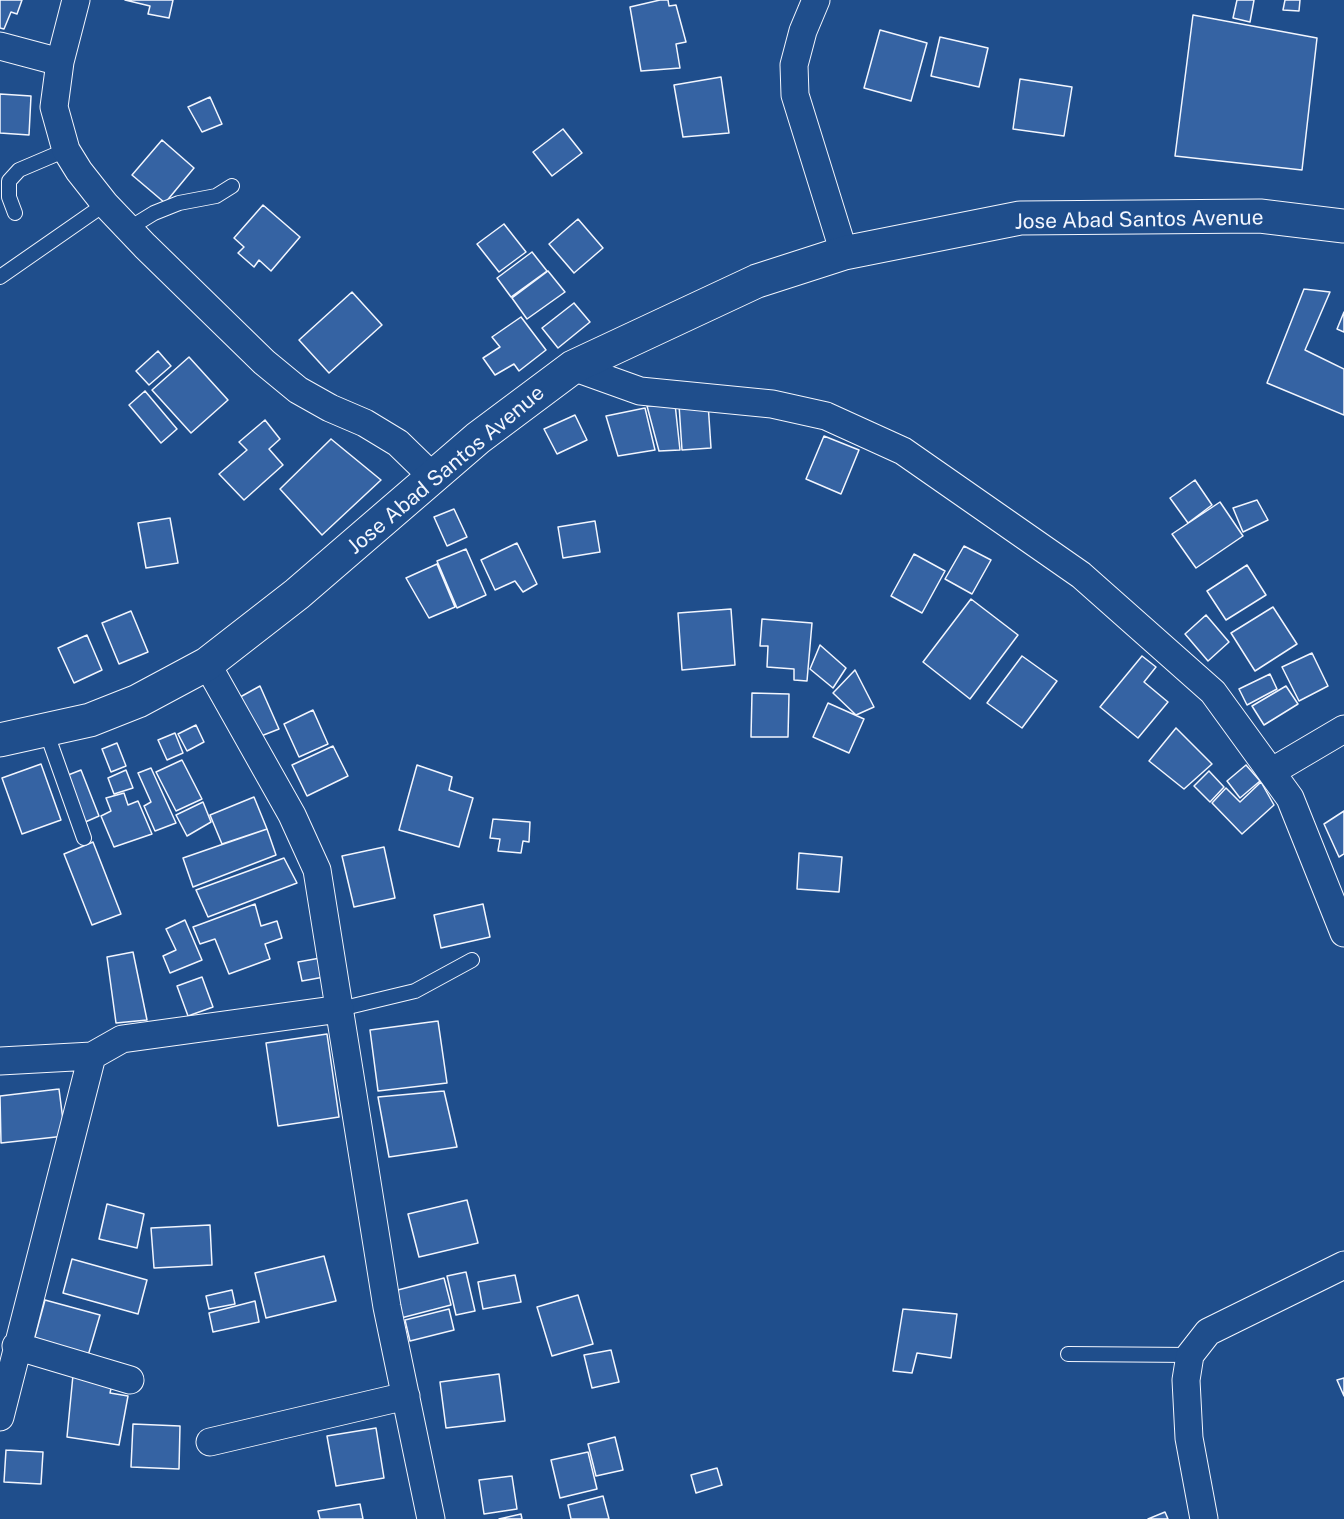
<!DOCTYPE html>
<style>
body{margin:0}
canvas{display:block;background:#1f4e8c}
</style>
<canvas width="1344" height="1519"></canvas>
<script>
const context = document.querySelector('canvas').getContext('2d');
context.lineJoin = 'round';
function fill(path, color) {
  context.fillStyle = color;
  context.fill(path, 'evenodd');
}
function poly(rows) {
  const path = new Path2D();
  for (const r of rows) {
    path.moveTo(r[0], r[1]);
    for (let i = 2; i < r.length; i += 2) path.lineTo(r[i], r[i + 1]);
  }
  return path;
}
function trace(path, color, width, dash) {
  context.strokeStyle = color;
  context.lineWidth = width;
  context.lineCap = dash ? 'butt' : 'round';
  context.setLineDash(dash || []);
  context.stroke(path);
}
function write(font, color, halo, rows, align = 'center') {
  context.font = font + ' "Public Sans",sans-serif';
  context.lineWidth = 4.5;
  context.setLineDash([]);
  context.textBaseline = 'middle';
  context.strokeStyle = halo;
  context.fillStyle = color;
  for (const [text, x, y, turn = 0] of rows) {
    context.save();
    context.translate(x, y);
    context.rotate((+turn || 0) * Math.PI / 180);
    context.textAlign = isNaN(turn) ? turn : align;
    if (halo) context.strokeText(text, 0, 0);
    context.fillText(text, 0, 0);
    context.restore();
  }
}
const building = poly([
 [0,0,22,0,17,14,11,12,4,29,0,28,0,0],
 [125,0,173,0,169,18,148,14,150,6,125,0],
 [660,0,668,0,669,6,676,5,686,42,676,44,680,68,641,71,630,7,660,0],
 [1237,0,1254,0,1250,22,1233,18,1237,0],
 [1285,0,1300,0,1299,11,1283,10,1285,0],
 [1193,15,1317,38,1302,170,1175,156,1193,15],
 [880,30,927,43,911,101,864,88,880,30],
 [940,37,988,48,979,87,931,76,940,37],
 [721,77,729,133,683,137,674,85,721,77],
 [1020,79,1072,87,1064,136,1013,129,1020,79],
 [0,94,31,96,29,135,0,133,0,94],
 [210,97,222,124,202,132,188,107,210,97],
 [563,129,582,153,552,176,533,152,563,129],
 [162,140,194,168,165,203,132,175,162,140],
 [263,205,300,237,271,271,259,260,254,267,238,253,244,247,234,238,263,205],
 [578,219,603,248,574,273,549,244,578,219],
 [504,224,526,252,499,272,477,244,504,224],
 [532,252,547,271,511,297,497,278,532,252],
 [548,271,565,292,527,319,512,298,548,271],
 [1304,289,1330,292,1305,350,1344,369,1344,415,1267,383,1304,289],
 [352,292,382,325,329,373,299,340,352,292],
 [574,303,590,322,558,348,542,328,574,303],
 [1344,312,1344,332,1337,329,1344,312],
 [521,317,546,350,519,371,514,364,495,375,483,358,500,347,492,337,521,317],
 [158,351,171,366,149,385,136,371,158,351],
 [189,357,228,400,191,433,152,390,189,357],
 [145,391,177,429,161,443,129,405,145,391],
 [708,403,711,448,682,450,679,405,708,403],
 [675,404,680,450,659,451,647,406,675,404],
 [645,408,655,450,618,456,606,416,645,408],
 [575,415,587,440,557,454,544,429,575,415],
 [265,420,280,439,269,449,283,465,244,500,219,474,247,450,239,442,265,420],
 [824,436,859,450,841,494,806,479,824,436],
 [331,439,381,480,322,535,280,489,331,439],
 [1195,480,1212,505,1188,523,1170,498,1195,480],
 [1257,500,1268,520,1243,532,1233,508,1257,500],
 [1220,502,1243,536,1196,568,1172,534,1220,502],
 [454,509,467,537,447,546,434,517,454,509],
 [170,518,178,563,146,568,138,523,170,518],
 [595,521,600,552,563,558,558,527,595,521],
 [517,543,537,584,523,592,515,581,495,590,481,560,517,543],
 [964,546,991,560,972,594,945,579,964,546],
 [466,549,486,595,457,608,437,561,466,549],
 [914,554,945,571,922,613,891,596,914,554],
 [437,564,455,607,429,618,406,578,437,564],
 [1247,565,1266,595,1226,620,1207,591,1247,565],
 [971,599,1018,635,970,699,923,662,971,599],
 [1273,607,1297,644,1255,671,1231,633,1273,607],
 [731,609,735,665,682,670,678,613,731,609],
 [131,611,148,652,119,664,102,623,131,611],
 [1206,615,1229,642,1208,661,1185,634,1206,615],
 [762,619,812,623,807,681,794,680,794,669,767,667,768,646,760,646,762,619],
 [87,635,102,670,74,683,58,648,87,635],
 [820,645,846,668,833,688,810,669,820,645],
 [1312,653,1328,686,1299,701,1282,667,1312,653],
 [1022,656,1057,681,1022,728,987,703,1022,656],
 [1142,656,1156,667,1144,682,1168,702,1138,738,1100,707,1142,656],
 [855,670,874,707,856,715,833,693,855,670],
 [1270,674,1277,689,1247,705,1239,689,1270,674],
 [260,686,279,729,256,738,233,701,260,686],
 [1286,686,1298,704,1264,725,1252,706,1286,686],
 [752,693,789,694,788,737,751,737,752,693],
 [828,703,864,719,849,753,813,737,828,703],
 [313,710,328,744,299,757,284,724,313,710],
 [196,725,204,742,187,751,178,734,196,725],
 [1176,728,1212,764,1184,789,1149,761,1176,728],
 [175,733,183,753,167,760,158,740,175,733],
 [117,743,126,766,111,772,102,749,117,743],
 [333,746,348,776,307,796,292,765,333,746],
 [182,760,202,799,176,811,156,772,182,760],
 [41,764,61,820,22,834,2,778,41,764],
 [417,765,452,777,449,790,473,798,459,847,399,830,417,765],
 [1246,765,1260,781,1240,798,1227,781,1246,765],
 [151,768,176,823,155,831,144,806,151,802,138,773,151,768],
 [81,770,99,816,83,823,63,777,81,770],
 [126,770,133,788,114,794,108,778,126,770],
 [1209,771,1224,787,1210,802,1194,786,1209,771],
 [1261,782,1274,805,1242,834,1212,803,1226,788,1240,802,1261,782],
 [124,793,128,805,138,801,152,834,114,847,101,816,111,811,106,798,124,793],
 [254,797,267,829,222,844,210,815,254,797],
 [203,802,211,822,187,836,176,815,203,802],
 [1344,811,1344,854,1339,857,1324,824,1344,811],
 [493,819,530,822,529,842,523,841,521,853,498,851,500,839,490,838,493,819],
 [267,829,276,855,193,887,183,858,267,829],
 [93,842,121,914,92,925,64,854,93,842],
 [384,847,395,898,354,907,342,856,384,847],
 [799,853,842,857,839,892,797,889,799,853],
 [284,858,297,883,208,917,196,890,284,858],
 [255,904,261,926,277,921,282,938,265,944,270,959,229,974,215,939,200,944,193,927,255,904],
 [483,904,490,937,441,948,434,915,483,904],
 [185,920,202,960,170,973,163,956,176,950,166,929,185,920],
 [133,952,147,1020,116,1023,107,957,133,952],
 [320,958,324,977,302,981,298,962,320,958],
 [202,977,213,1007,188,1016,177,986,202,977],
 [438,1021,447,1083,378,1091,370,1030,438,1021],
 [327,1034,339,1117,278,1126,266,1043,327,1034],
 [59,1089,65,1136,1,1143,0,1096,59,1089],
 [444,1091,457,1147,389,1157,378,1097,444,1091],
 [467,1200,478,1243,419,1257,408,1214,467,1200],
 [107,1204,144,1214,137,1248,99,1239,107,1204],
 [210,1225,212,1265,154,1268,151,1228,210,1225],
 [324,1256,336,1301,266,1318,255,1273,324,1256],
 [72,1259,147,1280,138,1314,63,1293,72,1259],
 [466,1272,475,1311,456,1315,447,1276,466,1272],
 [515,1275,521,1302,483,1309,478,1282,515,1275],
 [444,1278,451,1305,401,1318,394,1291,444,1278],
 [232,1290,235,1304,209,1309,206,1296,232,1290],
 [578,1295,593,1344,552,1356,537,1307,578,1295],
 [45,1300,100,1315,87,1359,33,1344,45,1300],
 [255,1301,259,1322,213,1332,209,1313,255,1301],
 [449,1309,454,1330,410,1341,405,1320,449,1309],
 [903,1309,957,1314,951,1358,917,1353,912,1373,893,1371,903,1309],
 [611,1350,619,1382,592,1388,584,1355,611,1350],
 [499,1374,505,1421,446,1428,440,1382,499,1374],
 [73,1375,112,1384,110,1393,128,1396,119,1445,67,1437,73,1375],
 [1344,1378,1344,1396,1337,1380,1344,1378],
 [133,1424,180,1426,179,1469,131,1467,133,1424],
 [376,1428,384,1478,336,1486,327,1436,376,1428],
 [615,1437,623,1470,596,1476,588,1444,615,1437],
 [6,1450,43,1452,41,1484,4,1482,6,1450],
 [588,1452,597,1489,560,1498,551,1460,588,1452],
 [717,1468,722,1485,696,1493,691,1475,717,1468],
 [512,1476,517,1509,484,1514,479,1480,512,1476],
 [603,1496,609,1519,571,1519,568,1505,603,1496],
 [360,1504,363,1519,320,1519,318,1511,360,1504],
 [1165,1512,1168,1519,1148,1519,1165,1512],
 [521,1514,522,1519,499,1519,521,1514]
]);
fill(building, '#3563a3');
trace(building, '#f2f6ff', 1.5);
const lane = poly([
 [15,213,9,197,9,181,19,170,66,150],
 [128,229,154,213,179,203,216,196,232,186],
 [0,277,105,204],
 [46,731,84,838],
 [340,1009,415,991,472,960],
 [1068,1354,1190,1355]
]);
const street = poly([
 [76,0,60,62,54,107,66,150,79,171,105,204,145,246,264,362,298,390,330,408,365,423,398,443,434,478],
 [816,0,803,31,794,65,795,95,844,253],
 [0,46,60,62],
 [573,367,640,391,772,404,826,416,903,451,1081,575,1213,692,1290,798,1344,933],
 [207,664,292,815,317,870,387,1307,431,1519],
 [1271,772,1344,729],
 [0,1061,92,1056],
 [16,1346,130,1380],
 [0,1417,92,1056,122,1039,340,1009],
 [210,1442,406,1396],
 [1204,1519,1189,1438,1186,1380,1190,1355,1208,1332,1344,1265]
]);
const highway = poly([
 [0,740,90,720,138,701,207,664,297,594,478,438,573,367,757,281,844,253,1020,218,1260,216,1344,226]
]);
trace(lane, '#f2f6ff', 16);
trace(street, '#f2f6ff', 29);
trace(highway, '#f2f6ff', 35);
trace(lane, '#1f4e8c', 14);
trace(street, '#1f4e8c', 27);
trace(highway, '#1f4e8c', 33);
write('21px', '#f2f6ff', '#1f4e8c', [
 ["Jose Abad Santos Avenue",1139,220,-1],
 ["Jose Abad Santos Avenue",446,470,-40]
]);
</script>
